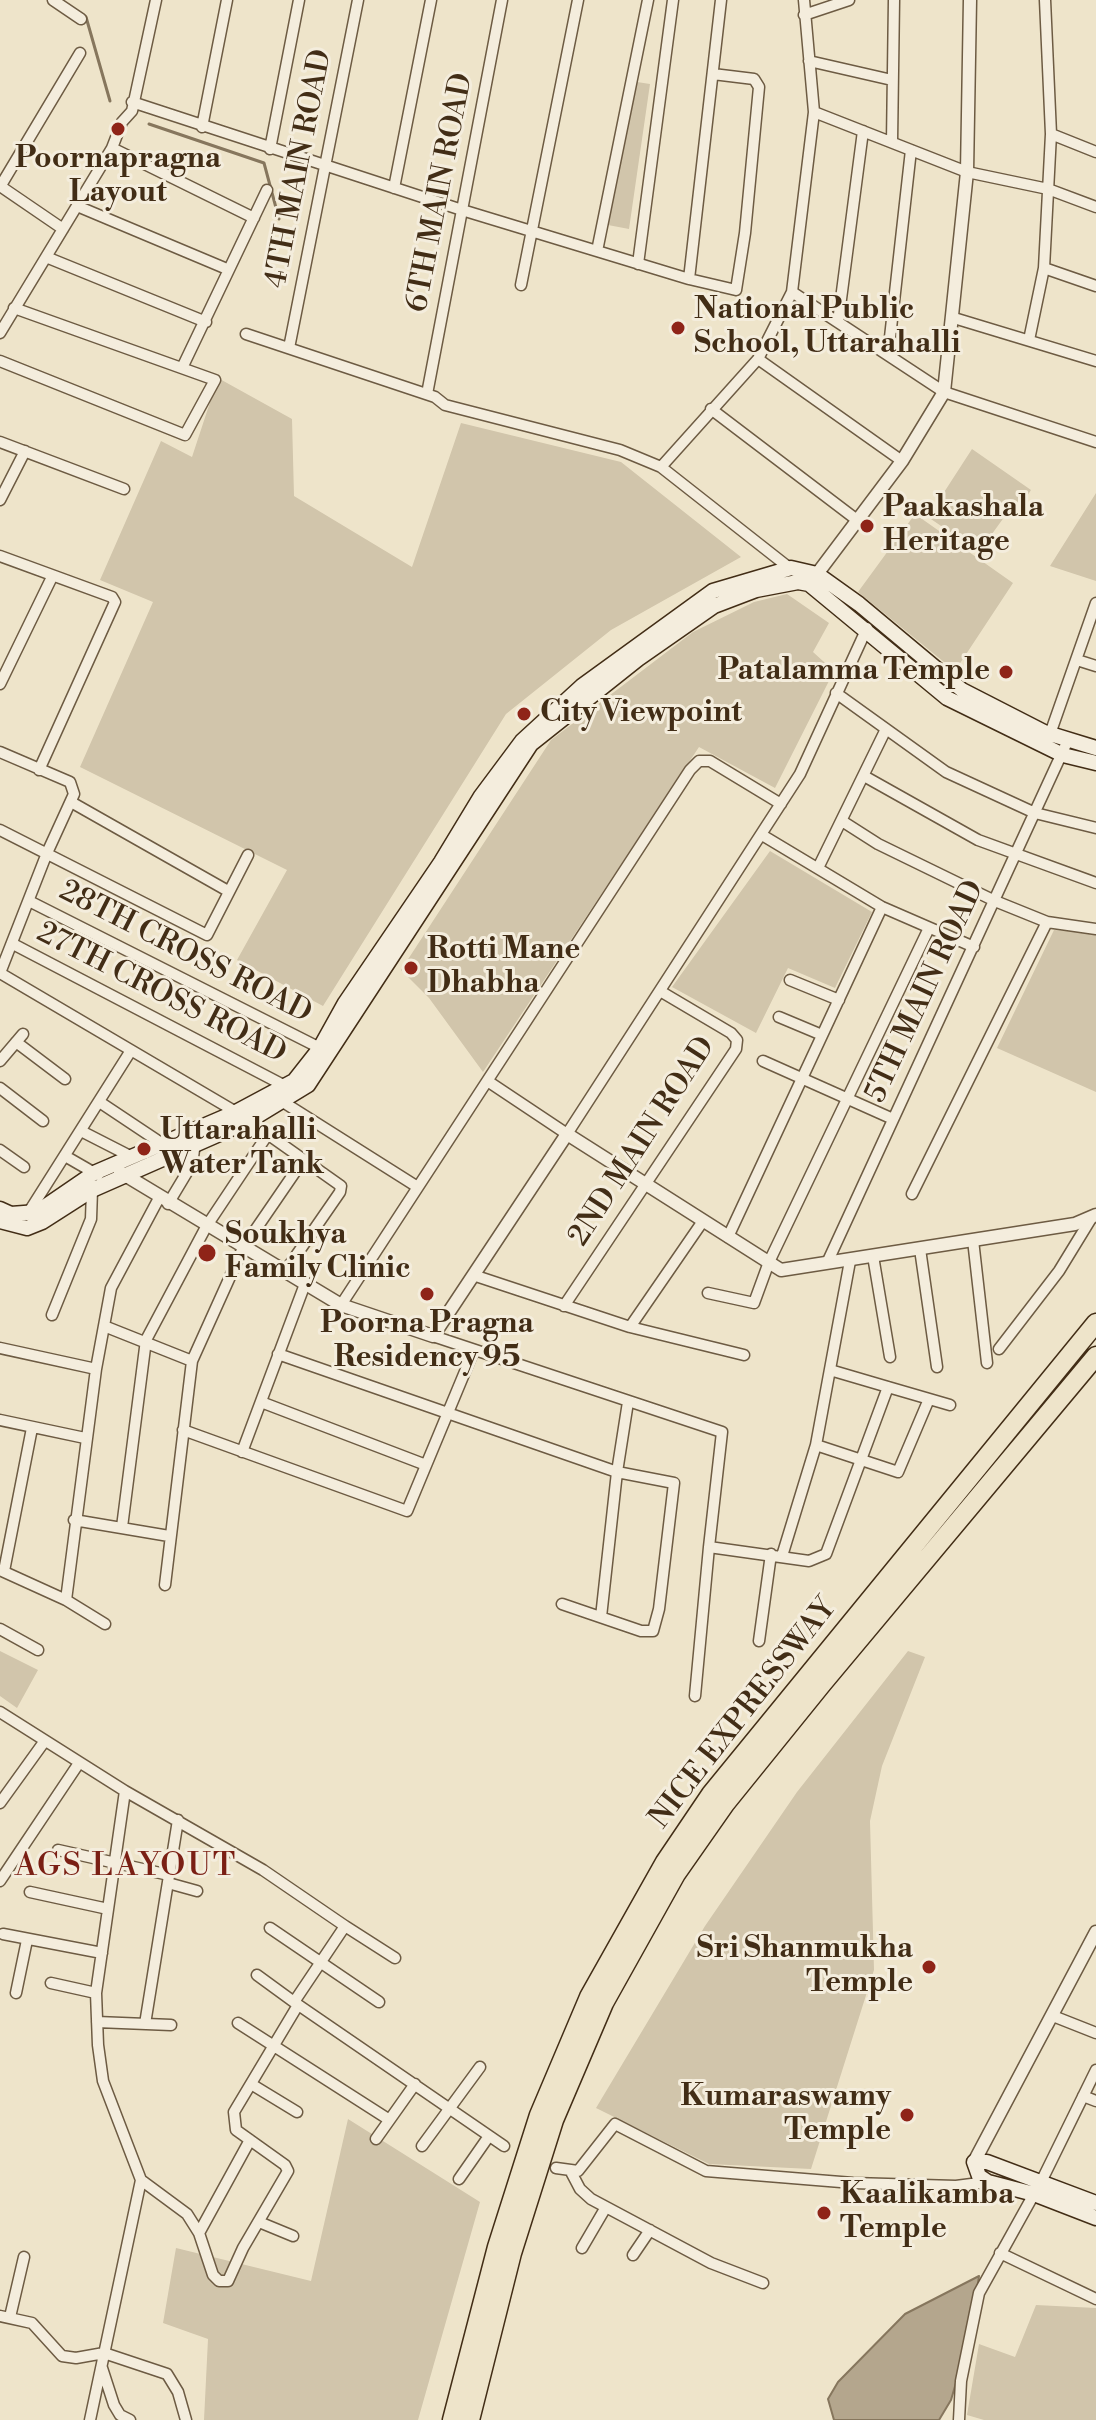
<!DOCTYPE html>
<style>
body{margin:0}
canvas{display:block;background:#eee4ca}
</style>
<canvas width="1096" height="2420"></canvas>
<script>
const context = document.querySelector('canvas').getContext('2d');
context.lineJoin = 'round';
function fill(path, color) {
  context.fillStyle = color;
  context.fill(path, 'evenodd');
}
function poly(rows) {
  const path = new Path2D();
  for (const r of rows) {
    path.moveTo(r[0], r[1]);
    for (let i = 2; i < r.length; i += 2) path.lineTo(r[i], r[i + 1]);
  }
  return path;
}
function trace(path, color, width, dash) {
  context.strokeStyle = color;
  context.lineWidth = width;
  context.lineCap = dash ? 'butt' : 'round';
  context.setLineDash(dash || []);
  context.stroke(path);
}
function write(font, color, halo, rows, align = 'center') {
  context.font = font + ' "Libre Bodoni",serif';
  context.lineWidth = 6;
  context.setLineDash([]);
  context.textBaseline = 'middle';
  context.strokeStyle = halo;
  context.fillStyle = color;
  for (const [text, x, y, turn = 0] of rows) {
    context.save();
    context.translate(x, y);
    context.rotate((+turn || 0) * Math.PI / 180);
    context.textAlign = isNaN(turn) ? turn : align;
    if (halo) context.strokeText(text, 0, 0);
    context.fillText(text, 0, 0);
    context.restore();
  }
}
fill(poly([
 [637,82,650,84,629,229,608,225],
 [218,378,292,419,294,496,412,567,461,423,621,462,741,557,611,630,506,714,323,1006,237,960,287,870,80,767,153,602,100,580,161,441,192,457],
 [972,449,1031,490,1016,513,1010,509,979,552,928,517],
 [1096,493,1096,581,1050,566],
 [915,514,1013,583,955,671,858,592],
 [787,594,829,623,813,652,834,671,775,788,699,747,483,1072,429,998,401,970,551,740,693,632,754,602],
 [770,851,872,912,835,988,788,968,756,1033,672,987],
 [1054,930,1096,932,1096,1092,997,1048],
 [0,1651,38,1670,17,1708,0,1696],
 [908,1651,925,1657,882,1766,870,1821,874,1970,811,2169,709,2164,596,2108,705,1926,797,1792],
 [348,2119,480,2202,418,2420,204,2420,208,2339,163,2323,176,2248,311,2281],
 [1036,2305,1096,2308,1096,2420,984,2420,967,2415,979,2344,1015,2357]
]), '#d1c5ab');
const water = poly([
 [979,2276,971,2331,951,2400,939,2420,834,2420,828,2399,838,2382,905,2314,979,2276]
]);
fill(water, '#b4a68d');
trace(water, '#86765d', 2);
trace(poly([
 [86,17,110,101],
 [149,124,264,163,279,219]
]), '#86765d', 3);
const minor = poly([
 [53,0,81,19],
 [804,15,849,0],
 [809,61,892,80],
 [132,102,462,210,689,279,736,290,745,233,759,87,754,79,713,74],
 [814,112,967,172,1048,189,1096,207],
 [202,127,227,0],
 [1051,134,1096,152],
 [892,142,894,0],
 [112,148,254,218],
 [270,149,299,0],
 [0,186,63,229],
 [0,187,80,53],
 [394,188,431,0],
 [77,206,227,269],
 [597,251,648,0],
 [46,257,206,322],
 [638,264,673,0],
 [1044,268,1096,286],
 [689,279,721,0],
 [521,285,578,0],
 [792,292,944,392,1096,442],
 [954,318,1096,361],
 [838,322,863,131],
 [0,333,112,148,122,122,132,111,156,0],
 [246,334,435,397,445,405,620,450,661,467,792,570],
 [1029,340,1044,268,1051,134,1045,0],
 [289,348,358,0],
 [888,355,911,150],
 [758,359,902,461],
 [0,361,185,435,215,380,14,308],
 [182,368,267,190],
 [427,394,502,0],
 [711,409,857,520],
 [0,442,124,489],
 [661,467,758,359,792,292,814,112,804,0],
 [0,500,25,451],
 [0,556,112,597,115,602,39,770],
 [1077,660,1096,666],
 [0,684,52,577],
 [836,693,946,772,1035,813,1096,828],
 [1050,734,1096,603],
 [0,752,70,782,74,794,47,853,0,973],
 [864,776,978,840,1096,883],
 [71,802,228,891],
 [842,821,878,844,995,901,1047,922,1096,929],
 [0,830,207,935,248,855],
 [762,835,882,907,974,947],
 [818,868,886,729],
 [29,901,320,1048],
 [13,944,287,1087],
 [0,973,236,1112],
 [790,980,839,1000],
 [779,1017,822,1035],
 [16,1042,65,1079],
 [0,1061,23,1034],
 [763,1061,893,1119],
 [489,1082,567,1134,800,774,867,628],
 [0,1088,43,1121],
 [283,1102,416,1186],
 [101,1103,161,1143],
 [249,1121,341,1186,340,1192,284,1273],
 [83,1132,130,1156],
 [0,1150,24,1167],
 [65,1156,98,1175],
 [912,1194,1047,922],
 [168,1204,192,1164,195,1143],
 [27,1215,130,1052],
 [728,1237,882,907],
 [973,1240,987,1363],
 [920,1249,937,1367],
 [873,1256,890,1357],
 [827,1263,1068,740],
 [476,1276,630,1327,744,1355],
 [708,1293,754,1303,769,1262,929,928],
 [341,1305,690,770,699,761,710,761,781,804],
 [564,1306,736,1049,737,1040,731,1033,660,991],
 [52,1315,91,1219,92,1190],
 [104,1326,192,1361],
 [630,1327,703,1221],
 [433,1336,722,1432,709,1547,809,1561,826,1554,888,1387,830,1370],
 [0,1348,96,1369,66,1600,0,1570],
 [999,1349,1059,1271,1092,1217],
 [278,1354,617,1472,628,1402],
 [96,1369,111,1288,159,1198],
 [888,1387,950,1405],
 [261,1402,426,1465],
 [0,1420,85,1438],
 [183,1430,407,1511,474,1350],
 [816,1445,898,1472,929,1399],
 [242,1452,305,1284],
 [74,1520,169,1536],
 [122,1527,146,1340,206,1227,268,1134],
 [782,1556,816,1445,850,1261],
 [4,1571,32,1428],
 [165,1585,192,1361,243,1248,304,1159],
 [66,1600,105,1624],
 [562,1604,641,1631,653,1631,659,1609,674,1483,617,1472,601,1617],
 [0,1629,38,1650],
 [759,1641,771,1554],
 [695,1696,709,1547],
 [0,1712,125,1791,263,1870,345,1926,294,2002,504,2146],
 [0,1803,44,1742],
 [58,1850,169,1875],
 [0,1881,79,1763],
 [168,1883,197,1891],
 [30,1892,108,1909],
 [345,1926,395,1958],
 [270,1928,379,2002],
 [3,1934,102,1953],
 [257,1975,294,2002],
 [51,1983,96,1993],
 [16,1993,27,1940],
 [1053,2016,1096,2033],
 [97,2022,171,2025],
 [238,2023,388,2119],
 [145,2024,178,1820],
 [251,2084,297,2112],
 [1083,2096,1096,2101],
 [376,2139,415,2084],
 [422,2146,480,2067],
 [556,2168,578,2171,615,2124,706,2171,853,2183,956,2186,987,2182],
 [570,2170,580,2189,591,2199,711,2263,763,2283],
 [459,2179,489,2136],
 [141,2180,187,2214,199,2233,213,2275,219,2281,228,2281,243,2248,288,2171,285,2165,236,2130,234,2112,298,2005],
 [1041,2182,1096,2070],
 [259,2222,293,2236],
 [199,2233,250,2140],
 [582,2248,606,2207],
 [1000,2253,1096,2299],
 [633,2255,650,2230],
 [0,2316,32,2323,62,2356,76,2358,104,2353,167,2374,178,2392,186,2420],
 [10,2317,24,2257],
 [102,2368,114,2405,120,2415,130,2420],
 [90,2420,141,2180,103,2081,98,2045,96,1993,125,1791],
 [959,2420,961,2381,979,2293,1034,2194]
]);
const tertiary = poly([
 [811,582,902,461,944,392,967,172,970,0],
 [120,1172,341,1305,433,1336,567,1134,781,1270,1075,1224,1096,1215],
 [974,2162,1096,1932]
]);
const secondary = poly([
 [0,1209,11,1214,37,1212,94,1173,236,1112,294,1081,320,1048,345,1003,441,862,481,796,522,741,582,686,713,591,791,568,817,574,859,604,962,690,1044,732,1096,748],
 [0,1221,27,1228,42,1222,92,1190,249,1121,308,1085,531,744,638,659,714,606,756,590,798,582,809,584,947,698,1063,755,1096,763],
 [1096,2203,987,2162,974,2162,979,2176,988,2182,1034,2194,1096,2218]
]);
const motorway = poly([
 [452,2420,497,2247,539,2115,589,1997,665,1862,711,1794,1096,1323],
 [470,2420,512,2253,554,2120,604,2003,676,1874,725,1804,822,1684,1096,1356]
]);
trace(minor, '#6d5b43', 13);
trace(tertiary, '#6d5b43', 15);
trace(secondary, '#422d16', 17);
trace(motorway, '#422d16', 21);
trace(minor, '#f4eddd', 10);
trace(tertiary, '#f4eddd', 12);
trace(secondary, '#f4eddd', 14);
trace(motorway, '#eee4ca', 18);
for (const [x, y, r, color] of [
 [118,129,8,"#8f2418"],
 [678,328,8,"#8f2418"],
 [867,526,8,"#8f2418"],
 [1006,672,8,"#8f2418"],
 [524,714,8,"#8f2418"],
 [411,968,8,"#8f2418"],
 [144,1149,8,"#8f2418"],
 [207,1253,10,"#8f2418"],
 [427,1294,8,"#8f2418"],
 [929,1967,8,"#8f2418"],
 [907,2115,8,"#8f2418"],
 [824,2213,8,"#8f2418"]
]) {
  const dot = new Path2D();
  dot.arc(x, y, r, 0, 2 * Math.PI);
  context.fillStyle = color;
  context.fill(dot);
  trace(dot, '#f4eddd', 3);
}
write('bold 30px', '#422d16', '#f4eddd', [
 ["Poornapragna",118,160,"center"],
 ["Layout",118,194,"center"],
 ["National Public",694,311],
 ["School, Uttarahalli",694,345],
 ["Paakashala",883,509],
 ["Heritage",883,543],
 ["Patalamma Temple",990,672,"right"],
 ["City Viewpoint",540,714],
 ["Rotti Mane",427,951],
 ["Dhabha",427,985],
 ["Uttarahalli",160,1132],
 ["Water Tank",160,1166],
 ["Soukhya",225,1236],
 ["Family Clinic",225,1270],
 ["Poorna Pragna",427,1325,"center"],
 ["Residency 95",427,1359,"center"],
 ["Sri Shanmukha",913,1950,"right"],
 ["Temple",913,1984,"right"],
 ["Kumaraswamy",891,2098,"right"],
 ["Temple",891,2132,"right"],
 ["Kaalikamba",840,2196],
 ["Temple",840,2230]
], 'left');
write('30px', '#422d16', '#f4eddd', [
 ["4TH MAIN ROAD",300,169,-79],
 ["6TH MAIN ROAD",441,193,-79],
 ["28TH CROSS ROAD",185,953,27],
 ["5TH MAIN ROAD",926,992,-65],
 ["27TH CROSS ROAD",161,994,27],
 ["2ND MAIN ROAD",643,1142,-57],
 ["NICE EXPRESSWAY",744,1714,-52]
]);
context.letterSpacing = '2px';
write('32px', '#7a1f14', '#f4eddd', [
 ["AGS LAYOUT",126,1867]
]);
context.letterSpacing = '0px';
</script>
